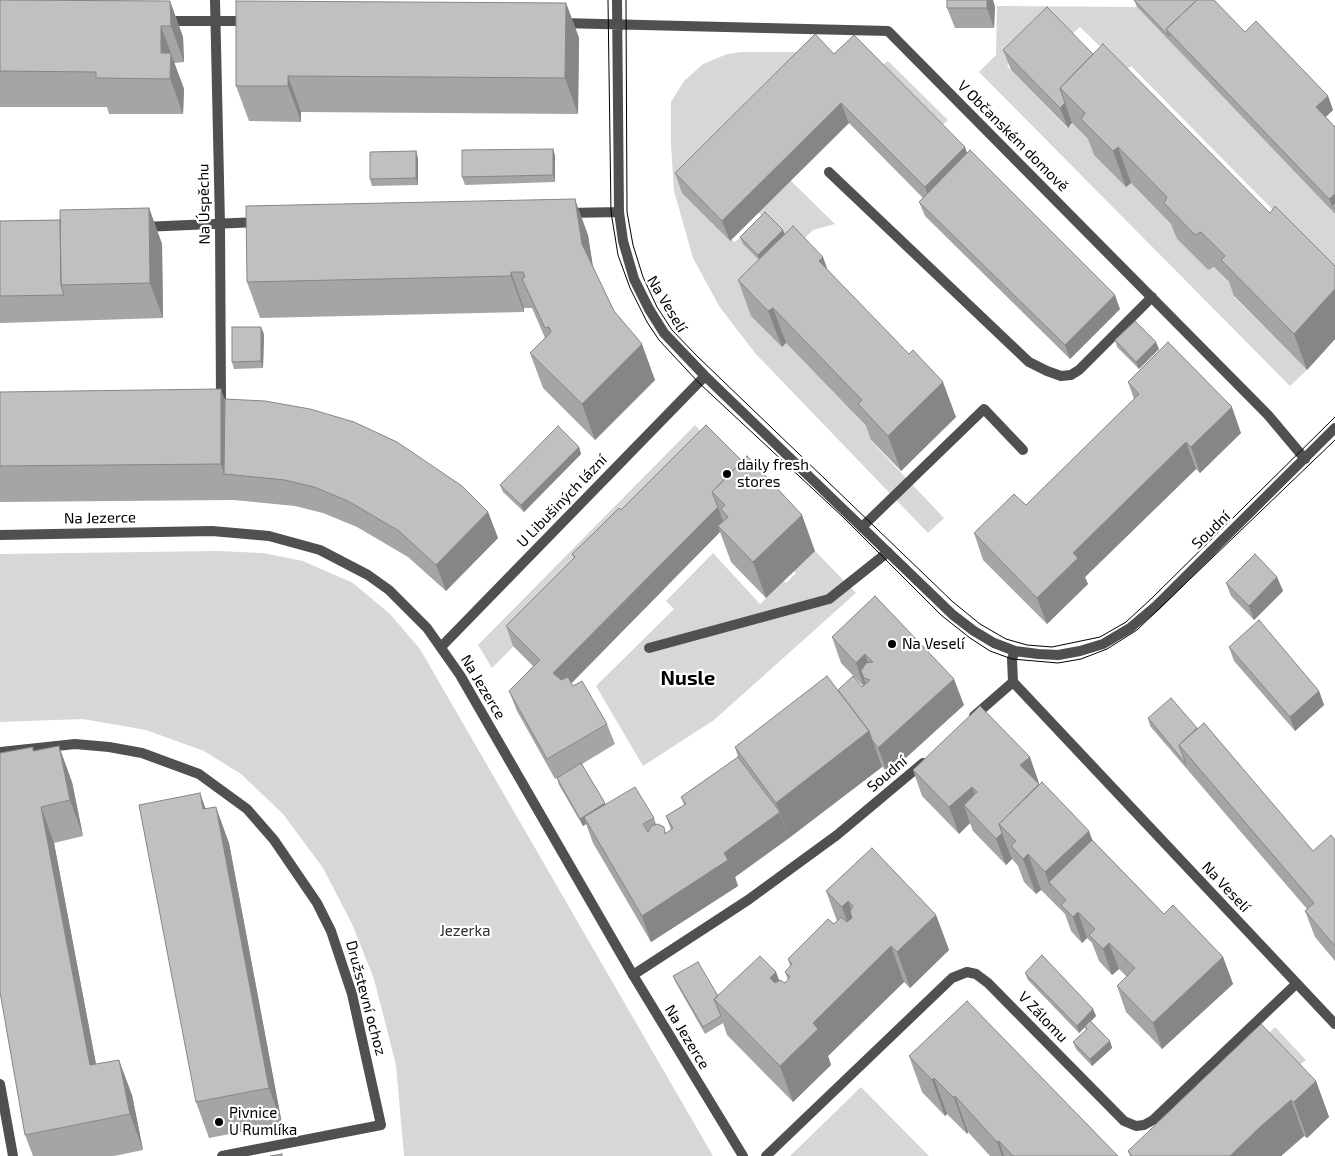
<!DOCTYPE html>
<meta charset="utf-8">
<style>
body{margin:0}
canvas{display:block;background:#fff}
</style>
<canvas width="1335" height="1156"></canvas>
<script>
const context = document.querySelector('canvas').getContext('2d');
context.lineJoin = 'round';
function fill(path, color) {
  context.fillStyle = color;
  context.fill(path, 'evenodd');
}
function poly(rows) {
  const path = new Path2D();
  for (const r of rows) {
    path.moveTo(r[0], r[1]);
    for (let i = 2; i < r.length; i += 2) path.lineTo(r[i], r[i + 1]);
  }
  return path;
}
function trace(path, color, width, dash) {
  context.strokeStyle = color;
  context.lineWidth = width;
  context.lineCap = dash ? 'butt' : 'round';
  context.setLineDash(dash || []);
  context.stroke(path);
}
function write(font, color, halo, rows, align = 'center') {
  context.font = font + ' "Exo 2",sans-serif';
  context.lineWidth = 4.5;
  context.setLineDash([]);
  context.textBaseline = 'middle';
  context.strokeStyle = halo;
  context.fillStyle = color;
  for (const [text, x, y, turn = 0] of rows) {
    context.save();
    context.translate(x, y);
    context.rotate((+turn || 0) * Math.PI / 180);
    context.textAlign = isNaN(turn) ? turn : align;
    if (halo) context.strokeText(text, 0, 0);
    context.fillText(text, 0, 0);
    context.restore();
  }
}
fill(poly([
 [997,6,1137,7,1335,214,1335,273,1131,66,1125,71,1080,27,1070,36,1054,20,1007,66,1067,128,1073,124,1098,149,1125,186,1131,183,1180,233,1177,239,1208,270,1214,267,1238,292,1234,297,1307,370,1290,386,979,72,996,55],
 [742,52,824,52,861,55,683,193,730,241,731,239,735,242,762,216,758,212,790,180,835,224,813,230,766,277,782,347,786,343,875,436,871,441,944,518,928,533,755,353,719,306,693,258,674,191,671,145,671,102,684,81,703,64,727,54],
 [888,61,948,120,936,131,876,69],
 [695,425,714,445,492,668,478,645],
 [217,551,263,553,303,561,353,583,390,614,420,649,713,1156,404,1156,396,1065,374,979,352,924,323,868,283,814,241,774,204,751,146,730,83,719,0,722,0,554],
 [815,551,856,593,714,720,643,766,596,686,674,609,666,601,713,553,760,604,784,581,786,583,796,573,794,571],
 [1275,1027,1306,1060,1293,1071,1206,1093],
 [861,1087,929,1156,790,1156]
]), '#d7d7d7');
trace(poly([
 [862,527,984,409,1023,450],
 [649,648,829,599,888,552]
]), '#505050', 10);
trace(poly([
 [215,0,220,224,221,401],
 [617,0,619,212,623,241,634,279,649,309,664,333,705,376,953,615,974,631,994,643,1015,651,1038,654,1058,655,1080,651,1103,644,1130,628,1156,606,1335,428],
 [166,21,249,21],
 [561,23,888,31,1268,415,1305,459],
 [829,172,1029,362,1047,371,1061,376,1071,375,1079,370,1152,297],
 [567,213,619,212],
 [143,227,258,222],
 [441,647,705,376],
 [1013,682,1335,1024],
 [1013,682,1012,659,1015,651],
 [974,716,1013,682],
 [0,752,75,744,109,747,142,753,199,774,247,809,274,840,317,903,331,931,352,994,381,1125,222,1156],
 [633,975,748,900,837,835,923,763],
 [0,1084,13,1156],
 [766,1156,952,978,967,972,976,974,988,983,1124,1121,1136,1126,1144,1125,1153,1120,1296,984]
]), '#505050', 10);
trace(poly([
 [0,535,212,531,269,536,320,550,368,575,389,590,427,628,460,675,633,975,743,1156]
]), '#505050', 10);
trace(poly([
 [608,0,611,212,618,255,630,288,647,322,659,340,699,383,843,517,941,615,970,638,990,651,1012,659,1058,663,1081,659,1107,649,1137,630,1335,440],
 [626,0,627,212,633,245,643,277,657,307,672,330,697,356,953,602,980,624,1006,639,1027,645,1052,647,1100,637,1126,622,1152,598,1335,417]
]), '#000', 1);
fill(poly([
 [0,0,170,1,183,37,184,62,174,63,184,89,183,114,109,114,107,107,0,107],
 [1134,0,1245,32,1328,96,1333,110,1326,117,1335,127,1335,214,1137,7],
 [566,3,579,38,578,114,301,112,301,122,249,121,236,86],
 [995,6,994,28,955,28,947,8],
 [1003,50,1093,54,1270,213,1335,266,1335,339,1307,370,1234,296,1229,282,1214,267,1208,270,1177,239,1171,224,1131,183,1126,187,1094,155,1088,139,1072,123,1068,128,1011,70],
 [834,54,967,154,1120,309,1070,359,925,216,919,202,923,198,849,123,730,241,682,193,675,173],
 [553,149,555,156,555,182,465,185,462,177],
 [416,151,418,159,418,185,372,186,370,179],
 [149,208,162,244,163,318,0,323,0,221,60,220],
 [785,234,828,270,956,417,901,471,871,440,866,426,786,343,782,347,751,316,738,280,759,260,743,244,740,237],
 [588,235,593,268,614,311,655,380,595,440,543,388,530,353,545,338,532,308,524,308,524,312,260,318,247,282],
 [264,334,263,368,234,369,232,362],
 [1115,340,1159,349,1139,369,1117,347],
 [1128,382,1241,433,1200,473,1196,469,1085,577,1088,584,1047,624,983,560,974,533,1026,505,1134,399],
 [0,392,225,399,488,512,498,538,446,591,408,557,357,527,323,513,295,506,234,500,0,502],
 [706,425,815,551,766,598,731,562,720,532,571,683,573,686,607,724,615,744,582,764,605,804,654,818,656,824,666,833,671,830,666,816,684,805,681,797,738,757,735,747,838,690,863,686,841,663,832,637,964,705,888,774,882,766,882,767,789,838,735,877,738,886,651,942,593,843,586,824,583,826,559,785,557,778,555,779,517,711,509,691,533,666,513,646,506,626,574,558,572,554,621,510],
 [579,447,581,454,524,512,503,492,500,485],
 [1277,577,1283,591,1254,620,1231,596,1226,583],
 [1229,647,1319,691,1324,705,1295,731,1234,661],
 [1148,718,1197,728,1313,851,1335,840,1335,961,1315,937,1305,911,1307,909,1150,726],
 [34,751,72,782,83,836,54,843,96,1064,132,1095,143,1150,114,1156,33,1156,25,1135],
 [913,770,1039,783,1038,784,1164,914,1223,957,1233,984,1162,1049,1126,1012,1117,986,1127,977,1119,969,1112,975,1099,961,1092,943,1087,938,1082,943,1071,931,1065,914,1041,890,1036,894,1024,882,1018,866,1012,859,1006,865,973,831,970,823,959,834,922,796],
 [206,809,229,843,282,1124,209,1138,196,1102],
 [826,891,936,915,949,950,910,988,904,982,828,1056,831,1065,793,1102,727,1035,723,1023,705,1034,676,983,673,976,718,996,776,972,779,980,785,983,788,980,785,972,790,966,788,959,837,921],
 [1025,973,1093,1009,1096,1016,1091,1021,1110,1041,1112,1048,1092,1066,1076,1049,1073,1042,1086,1030,1085,1027,1079,1033,1028,980],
 [909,1056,1118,1156,990,1156,968,1132,967,1134,947,1114,945,1116,922,1092],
 [1316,1081,1329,1117,1307,1138,1304,1136,1281,1156,1130,1156,1128,1151]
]), '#a5a5a5');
fill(poly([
 [987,0,993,0,995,6,994,28,987,8],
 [170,1,183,37,184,62,171,26],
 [566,3,579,38,578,114,565,78],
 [161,26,184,89,183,114,161,53],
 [288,76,301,112,301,122,288,86],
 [1328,96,1333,110,1321,121,1316,107],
 [841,103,849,123,730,241,722,221],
 [1065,103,1072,123,1068,128,1060,108],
 [965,147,972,167,932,207,925,187],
 [1118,147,1131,183,1126,187,1113,151],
 [553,149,555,156,555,182,553,175],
 [416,151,418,159,418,185,416,178],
 [1335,194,1335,209,1332,206,1329,199],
 [575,199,588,235,595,280,582,244],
 [149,208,162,244,163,318,150,283],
 [783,230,786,237,760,262,758,255],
 [823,257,836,293,819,261],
 [511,272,524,308,524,312,511,276],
 [1335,289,1335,339,1307,370,1294,334],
 [1115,295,1120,309,1070,359,1065,345],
 [773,308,786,343,782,347,768,311],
 [261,327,264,334,263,368,261,361],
 [1156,342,1159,349,1139,369,1136,362],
 [642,344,655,380,595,440,582,404],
 [943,382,956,417,901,471,888,436],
 [221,389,234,425,224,474,221,464],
 [1232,407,1241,433,1200,473,1191,447],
 [1186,442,1196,469,1085,577,1088,584,1047,624,1037,598,1073,553],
 [579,447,581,454,524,512,521,505],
 [718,507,725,527,718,526,720,532,561,694,553,673],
 [488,512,498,538,446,591,436,565],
 [802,515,815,551,766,598,753,562],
 [1277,577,1283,591,1254,620,1249,606],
 [865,654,874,680,861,671,867,687,865,689,856,663],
 [954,679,964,705,888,774,878,748],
 [1319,691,1324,705,1295,731,1290,717],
 [869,731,882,767,789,838,776,803],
 [59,746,72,782,83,836,70,800],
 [1030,757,1039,783,1030,791,1020,765],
 [972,787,981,813,964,805,970,823,959,834,949,807],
 [200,793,213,829,203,809],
 [605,803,607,810,584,817,586,824,583,826,580,819],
 [41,807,54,843,98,1075,90,1065],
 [216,807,229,843,282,1124,269,1088],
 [780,812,789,838,735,877,738,886,651,942,642,916,724,853],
 [1089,831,1102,866,1049,882,1058,908,1045,872],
 [1002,833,1012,859,1006,865,996,839],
 [1028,854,1041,890,1036,894,1023,859],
 [848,901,861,937,855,943,842,907],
 [1078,912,1087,938,1082,943,1073,917],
 [936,915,949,950,910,988,897,952],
 [1109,943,1119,969,1112,975,1103,949],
 [891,946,904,982,828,1056,831,1065,793,1102,780,1066,813,1023],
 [1223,957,1233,984,1162,1049,1153,1023],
 [776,972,789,1008,770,978],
 [1093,1009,1096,1016,1079,1033,1077,1026],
 [1110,1041,1112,1048,1092,1066,1090,1059],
 [119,1060,132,1095,143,1150,130,1114],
 [934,1078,947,1114,945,1116,932,1080],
 [1316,1081,1329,1117,1307,1138,1294,1102],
 [955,1096,968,1132,967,1134,954,1098],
 [1291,1100,1304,1136,1281,1156,1230,1156,1260,1127],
 [999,1141,1004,1156,1002,1156,997,1142]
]), '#868686');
const building = poly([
 [0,0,170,1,171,26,161,26,161,53,171,53,170,79,96,78,96,72,0,71,0,0],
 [947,0,987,0,987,8,947,8,947,0],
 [1134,0,1197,0,1166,29,1169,36,1134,0],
 [1197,0,1214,0,1245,32,1256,21,1328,96,1316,107,1335,127,1335,194,1329,199,1166,29,1197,0],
 [236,1,566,3,565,78,288,76,288,86,236,86,236,1],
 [1047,7,1093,54,1060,88,1065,103,1060,108,1003,50,1047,7],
 [815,34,834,54,854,35,965,147,925,187,841,103,722,221,675,173,815,34],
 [1103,44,1270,213,1275,206,1335,266,1335,289,1294,334,1221,260,1225,256,1201,232,1195,235,1164,203,1167,197,1118,147,1113,151,1081,119,1085,113,1060,88,1103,44],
 [553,149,553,175,462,177,462,150,553,149],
 [970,150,1115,295,1065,345,919,202,970,150],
 [416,151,416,178,370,179,370,152,416,151],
 [575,199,582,244,614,311,642,344,582,404,530,353,551,332,549,327,545,328,522,279,525,277,523,272,511,272,511,276,247,282,246,206,575,199],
 [1335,203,1335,209,1332,206,1335,203],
 [149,208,150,283,61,285,60,210,149,208],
 [765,212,783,230,758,255,740,237,765,212],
 [60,220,61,285,64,295,0,296,0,221,60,220],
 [793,226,823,257,819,261,909,354,913,350,943,382,888,436,858,404,862,400,773,308,768,311,738,280,793,226],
 [1135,321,1156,342,1136,362,1115,340,1135,321],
 [232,327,261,327,261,361,232,362,232,327],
 [1168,342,1232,407,1191,447,1186,442,1073,553,1078,558,1037,598,974,533,1014,494,1026,505,1139,394,1128,382,1168,342],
 [221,389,221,464,0,466,0,392,221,389],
 [225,399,265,401,310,409,354,422,397,442,462,486,488,512,436,565,399,531,348,501,314,487,285,480,224,474,225,399],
 [706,425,742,461,712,492,718,507,553,673,561,680,568,677,573,686,582,681,607,724,547,759,509,691,540,660,506,626,575,557,572,554,596,531,619,508,621,510,706,425],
 [558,426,579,447,521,505,500,485,558,426],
 [747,456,802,515,753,562,718,526,728,517,721,509,725,505,712,492,747,456],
 [1255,554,1277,577,1249,606,1226,583,1255,554],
 [875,596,954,679,878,748,872,740,869,731,838,690,853,676,862,687,870,680,864,678,861,671,866,663,873,662,865,654,856,663,832,637,875,596],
 [1259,620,1319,691,1290,717,1229,647,1259,620],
 [827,676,869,731,776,803,735,747,827,676],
 [1171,698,1197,728,1179,745,1186,764,1148,718,1171,698],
 [980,706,1030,757,1020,765,1039,784,999,824,1002,833,996,839,964,805,977,792,972,787,949,807,913,770,980,706],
 [1204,723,1313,851,1331,835,1335,840,1335,946,1305,911,1314,903,1179,745,1204,723],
 [59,746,70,800,41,807,85,1039,90,1065,119,1060,130,1114,25,1135,0,992,0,753,33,747,33,751,59,746],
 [738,757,780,812,724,853,728,860,642,916,584,817,635,787,654,818,643,824,648,832,651,826,658,824,664,827,665,834,673,828,666,816,686,804,681,797,738,757],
 [581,763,605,803,580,819,557,778,581,763],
 [1042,782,1089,831,1045,872,1028,854,1023,859,1011,846,1016,841,999,824,1042,782],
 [200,793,203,809,216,807,269,1088,196,1102,139,805,200,793],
 [1092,840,1164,914,1173,905,1223,957,1153,1023,1117,986,1135,968,1109,943,1103,949,1089,935,1095,929,1078,912,1073,917,1061,905,1066,900,1049,882,1092,840],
 [872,848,936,915,897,952,891,946,813,1023,818,1029,780,1066,714,999,760,956,776,972,770,978,775,983,780,980,785,983,790,977,785,972,792,964,788,959,828,919,834,924,841,917,847,922,852,918,850,911,853,906,848,901,842,907,826,891,872,848],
 [1042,955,1093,1009,1077,1026,1025,973,1042,955],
 [698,962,718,996,714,999,721,1016,703,1027,673,976,698,962],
 [967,1001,1118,1156,1013,1156,999,1141,997,1142,955,1096,954,1098,934,1078,932,1080,909,1056,967,1001],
 [1090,1021,1110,1041,1090,1059,1073,1042,1087,1029,1085,1026,1090,1021],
 [1261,1024,1316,1081,1294,1102,1291,1100,1260,1127,1230,1156,1132,1156,1128,1151,1261,1024],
 [282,1154,282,1156,270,1156,282,1154]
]);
fill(building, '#c0c0c0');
trace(building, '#868686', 1);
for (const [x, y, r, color] of [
 [727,474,5,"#000"],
 [892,644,5,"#000"],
 [219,1122,5,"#000"]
]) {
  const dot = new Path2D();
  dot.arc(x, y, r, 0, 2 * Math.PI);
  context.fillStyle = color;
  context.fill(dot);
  trace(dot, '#fff', 2);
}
write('15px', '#000', '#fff', [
 ["V Občanském domově",1013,136,45],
 ["Na Úspěchu",204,204,-91],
 ["Na Veselí",667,304,59],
 ["U Libušiných lázní",562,501,-46],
 ["Na Jezerce",100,518,-1],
 ["Soudní",1211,530,-44],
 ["Na Jezerce",483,687,59],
 ["Soudní",887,774,-40],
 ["Na Veselí",1226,887,47],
 ["Družstevní ochoz",366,998,75],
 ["V Zálomu",1043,1017,46],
 ["Na Jezerce",687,1037,59]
]);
write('15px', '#000', '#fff', [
 ["daily fresh",737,465],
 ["stores",737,482],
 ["Na Veselí",902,644],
 ["Pivnice",229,1113],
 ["U Rumlíka",229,1130]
], 'left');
write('15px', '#2e2e2e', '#fff', [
 ["Jezerka",465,931]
]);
write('bold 20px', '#000', '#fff', [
 ["Nusle",688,678]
]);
</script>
